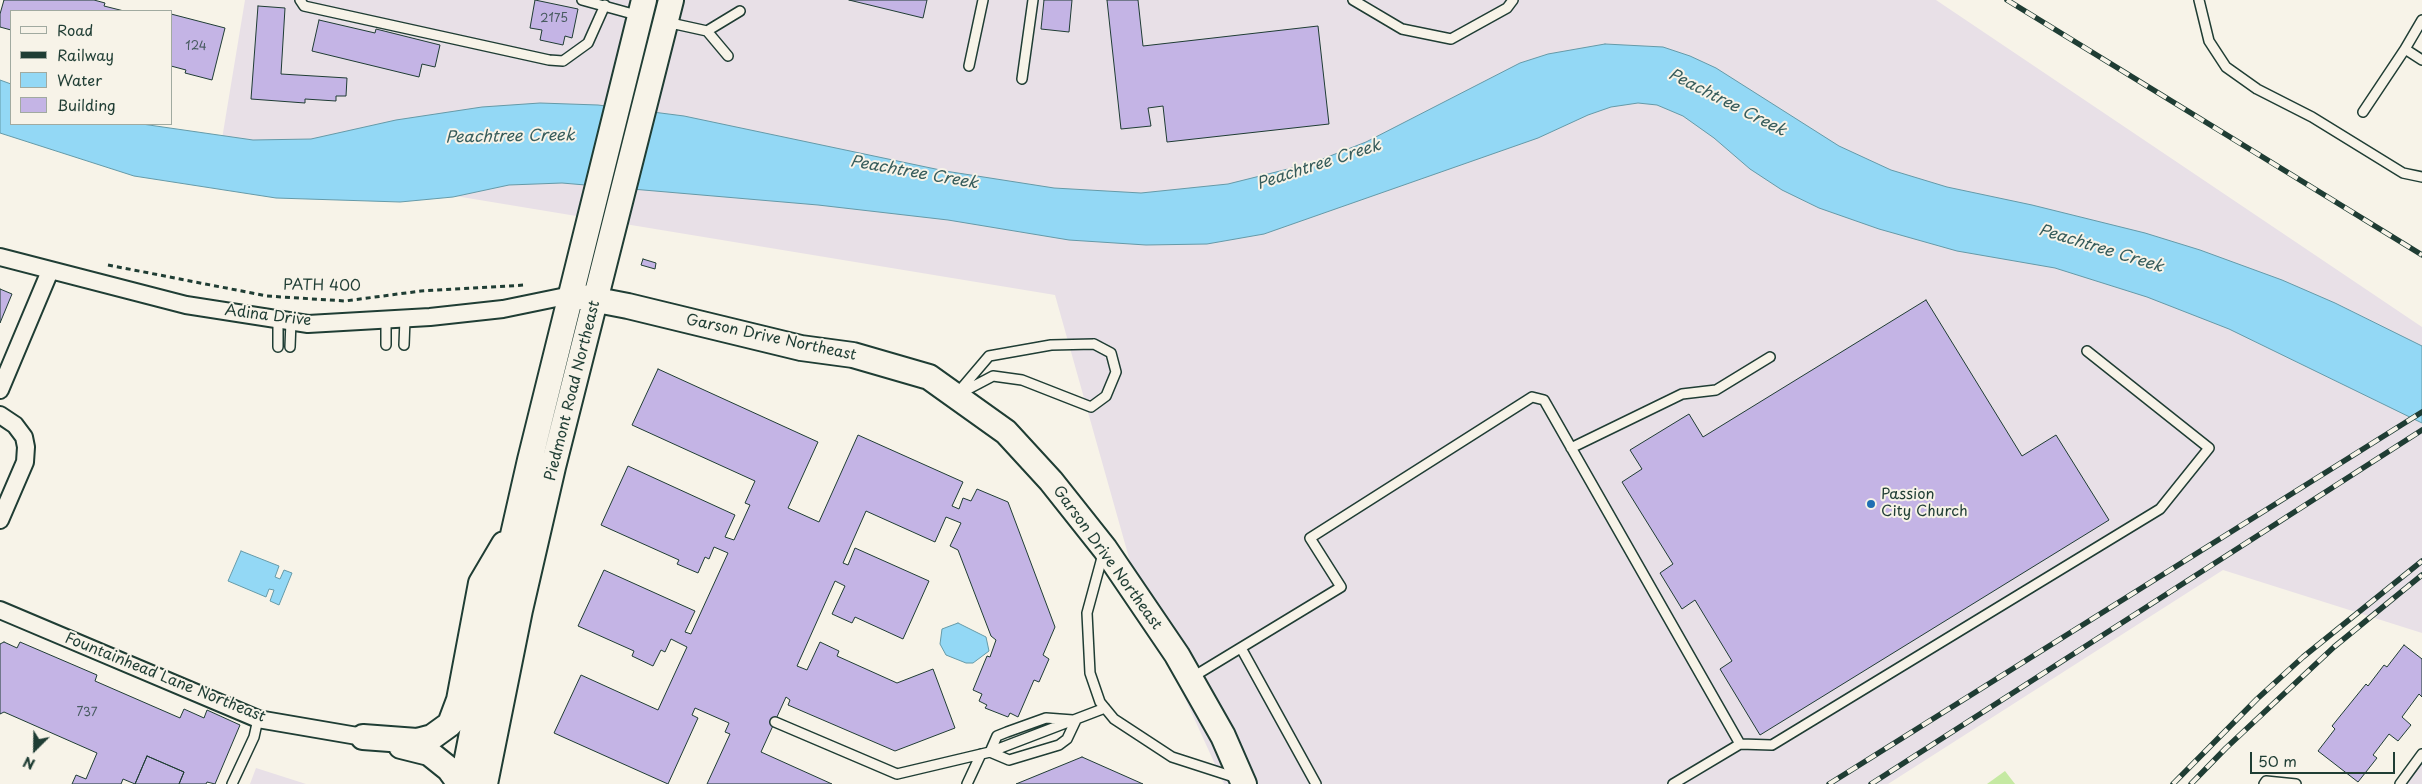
<!DOCTYPE html>
<style>
body{margin:0}
#map{position:relative;width:2422px;height:784px;overflow:hidden;background:#f7f3e8;font-family:"Playpen Sans",sans-serif}
canvas{display:block}
.legend{position:absolute;left:10px;top:10px;width:162px;height:115px;box-sizing:border-box;background:#f7f3e8;border:1px solid #a1aaa0;margin:0;padding:6px 9px;list-style:none;font-size:15px;color:#1f3d34}
.legend li{display:flex;align-items:center;gap:10px;height:25px}
.legend b{width:25px;border:1px solid #a1aaa0}
.north{position:absolute;left:10px;top:724px;width:50px;height:50px;-webkit-text-stroke:4px #f7f3e8;paint-order:stroke;rotate:203deg;font-size:14px;font-weight:700;line-height:20px;text-align:center;color:#1f3d34}
.north::after{content:'';display:block;margin:auto;width:18px;height:22px;background:#1f3d34;clip-path:polygon(50% 0,100% 100%,50% 72%,0 100%)}
.scale{position:absolute;left:2250px;top:752px;width:145px;height:22px;box-sizing:border-box;border:2px solid #1f3d34;border-top:0;padding-left:6px;font-size:15px;line-height:18px;white-space:nowrap;color:#1f3d34;-webkit-text-stroke:4px #f7f3e8;paint-order:stroke}
</style>
<div id="map">
<canvas width="2422" height="784"></canvas>
<ul class="legend">
<li><b style="height:6px;background:#f7f3e8"></b>Road</li>
<li><b style="height:6px;background:#1f3d34"></b>Railway</li>
<li><b style="height:14px;background:#93d8f5"></b>Water</li>
<li><b style="height:14px;background:#c4b4e5"></b>Building</li>
</ul>
<div class="north">N</div>
<div class="scale">50 m</div>
</div>
<script>
const context = document.querySelector('canvas').getContext('2d');
context.lineJoin = 'round';
function fill(path, color) {
  context.fillStyle = color;
  context.fill(path, 'evenodd');
}
function poly(rows) {
  const path = new Path2D();
  for (const r of rows) {
    path.moveTo(r[0], r[1]);
    for (let i = 2; i < r.length; i += 2) path.lineTo(r[i], r[i + 1]);
  }
  return path;
}
function trace(path, color, width, dash) {
  context.strokeStyle = color;
  context.lineWidth = width;
  context.lineCap = dash ? 'butt' : 'round';
  context.setLineDash(dash || []);
  context.stroke(path);
}
function write(font, color, halo, rows, align = 'center') {
  context.font = font + ' "Playpen Sans",sans-serif';
  context.lineWidth = 4;
  context.setLineDash([]);
  context.textBaseline = 'middle';
  context.strokeStyle = halo;
  context.fillStyle = color;
  for (const [text, x, y, turn = 0] of rows) {
    context.save();
    context.translate(x, y);
    context.rotate((+turn || 0) * Math.PI / 180);
    context.textAlign = isNaN(turn) ? turn : align;
    if (halo) context.strokeText(text, 0, 0);
    context.fillText(text, 0, 0);
    context.restore();
  }
}
fill(poly([
 [245,0,1936,0,2422,327,2422,633,2223,570,1888,784,1224,784,1142,604,1055,295,219,157],
 [2422,751,2422,784,2400,784],
 [256,768,306,784,250,784]
]), '#e8e0e7');
fill(poly([
 [2005,771,2015,784,1987,784]
]), '#c5e9a2');
const water = poly([
 [1605,44,1663,47,1690,56,1716,68,1839,146,1891,170,1947,187,2032,205,2145,233,2200,250,2282,280,2335,303,2422,346,2422,423,2229,329,2147,297,2055,268,1957,251,1879,229,1819,208,1782,190,1750,169,1714,138,1683,116,1657,105,1638,103,1611,107,1588,115,1538,138,1264,234,1207,244,1146,245,1069,240,948,220,818,205,562,183,509,185,453,197,400,202,276,198,134,176,0,133,0,80,11,84,11,124,142,124,253,140,311,139,396,120,482,107,540,103,598,105,684,116,945,171,1054,188,1141,193,1228,184,1312,163,1366,142,1520,63,1548,54,1605,44],
 [241,551,279,566,275,577,280,579,284,570,292,573,279,605,270,601,274,590,269,589,266,597,228,581,241,551],
 [958,623,986,637,989,651,973,663,966,663,946,655,940,644,942,629,958,623]
]);
fill(water, '#93d8f5');
trace(water, '#659aa8', 1);
const building = poly([
 [4,0,94,0,105,3,104,6,124,11,11,11,11,30,0,27,0,14,4,0],
 [535,0,578,9,572,38,565,36,563,45,540,40,542,30,530,28,535,0],
 [849,0,927,0,923,18,849,0],
 [1044,0,1072,0,1069,32,1041,29,1044,0],
 [1107,0,1138,0,1143,46,1318,26,1329,124,1167,142,1163,106,1148,108,1151,126,1121,129,1107,0],
 [258,6,285,8,281,74,347,78,346,96,336,96,336,101,305,99,305,103,251,99,258,6],
 [171,14,225,28,212,80,185,73,186,70,171,66,171,14],
 [319,20,375,33,376,29,440,45,435,67,422,64,419,77,312,51,319,20],
 [643,259,656,263,655,269,641,265,643,259],
 [0,289,12,294,0,323,0,289],
 [1926,300,2022,456,2056,435,2109,520,1760,735,1720,669,1732,661,1695,600,1682,609,1660,573,1673,564,1622,482,1642,469,1630,450,1689,414,1703,437,1926,300],
 [658,369,818,442,788,508,819,522,858,435,963,482,952,506,959,509,963,498,971,501,977,489,1008,502,1055,627,1043,655,1049,659,1039,682,1034,680,1018,717,1010,713,1008,717,985,708,987,705,979,701,982,694,973,690,987,656,990,657,996,640,991,636,958,550,950,546,961,523,946,517,935,542,866,511,843,563,848,565,855,548,929,581,903,639,855,617,852,623,832,614,845,586,835,581,797,666,807,670,820,642,839,651,837,656,897,683,933,669,955,728,895,751,788,705,790,700,786,697,761,752,832,784,707,784,730,734,725,732,729,723,695,708,692,715,698,718,668,784,554,733,581,675,658,710,687,647,671,639,665,652,661,650,653,666,632,656,634,651,578,626,604,570,695,611,685,632,691,634,728,553,714,547,709,559,705,557,698,573,677,564,679,560,601,525,628,466,735,515,725,537,734,540,750,505,745,503,755,481,632,425,658,369],
 [4,642,17,648,20,642,97,675,95,681,180,718,184,709,204,718,207,710,240,725,215,784,207,782,206,784,179,784,184,772,147,756,135,784,123,779,121,784,72,784,76,775,86,779,97,753,4,712,0,714,0,644,4,642],
 [2404,645,2422,659,2422,697,2419,694,2402,717,2411,725,2398,741,2389,734,2373,755,2377,758,2358,782,2318,751,2335,729,2332,726,2366,684,2368,686,2384,665,2387,667,2404,645],
 [147,756,184,772,179,784,135,784,147,756],
 [1082,757,1143,784,1016,784,1082,757]
]);
fill(building, '#c4b4e5');
trace(building, '#1f3d34', 1);
const lane = poly([
 [300,0,304,6,549,60,563,61,588,43,605,5],
 [582,0,640,16],
 [1353,0,1402,29,1451,39,1507,8,1513,0],
 [2199,0,2209,41,2226,67,2257,89,2312,117,2403,173,2422,177],
 [2422,20,2405,49,2422,60],
 [666,22,707,31,728,56],
 [707,31,740,11],
 [969,66,983,0],
 [1022,79,1033,0],
 [2363,112,2405,49],
 [1094,344,1111,353,1116,372,1106,396,1091,407,1022,380,993,376,955,396,989,356,1051,345,1094,344],
 [386,345,386,320],
 [404,345,405,319],
 [278,347,278,319],
 [290,347,291,321],
 [1571,448,1682,394,1716,390,1770,357],
 [1103,554,1087,613,1090,673,1100,702,1114,719,1172,757,1237,778],
 [1241,648,1316,784],
 [1191,678,1341,587,1310,538,1532,397,1544,400,1740,744],
 [775,722,897,774,990,752,1105,708],
 [990,752,1009,760,1059,745,1067,739,1076,720],
 [990,752,997,736,1007,732,1046,718,1073,720],
 [232,784,254,737,258,719],
 [967,784,981,754],
 [1673,784,1740,744,1772,745,2160,509,2209,448,2087,351],
 [2264,784,2266,781,2296,784],
 [2400,784,2422,754]
]);
const street = poly([
 [0,257,186,305,308,324,430,317,503,309,571,295],
 [0,390,50,271],
 [0,415,15,425,24,437,26,447,25,462,0,520],
 [0,610,258,719,363,737]
]);
const secondary = poly([
 [571,295,628,306,801,348,853,355,929,377,1006,432,1051,481,1105,549,1177,655,1223,736,1244,784],
 [363,737,417,741,432,737,450,724,459,700,481,583,504,544],
 [401,746,429,753,449,769,460,784],
 [462,784,497,605,530,460,644,0],
 [485,784,520,610,553,467,671,0]
]);
trace(lane, '#1f3d34', 12);
trace(street, '#1f3d34', 20);
trace(secondary, '#1f3d34', 28);
trace(poly([
 [108,265,267,296,345,301,421,291,525,285]
]), '#1f3d34', 3, [5, 4]);
trace(lane, '#f7f3e8', 9);
trace(street, '#f7f3e8', 16);
trace(secondary, '#f7f3e8', 24);
const rail = poly([
 [2007,0,2422,255],
 [1829,784,2422,412],
 [1871,784,2422,430],
 [2173,784,2257,699,2303,657,2422,561],
 [2191,784,2226,748,2334,647,2422,575]
]);
trace(rail, '#1f3d34', 5.5);
trace(rail, '#f7f3e8', 4, [11]);
for (const [x, y, r, color] of [
 [1871,504,5,"#1f6fb2"]
]) {
  const dot = new Path2D();
  dot.arc(x, y, r, 0, 2 * Math.PI);
  context.fillStyle = color;
  context.fill(dot);
  trace(dot, '#f7f3e8', 2);
}
write('12px', '#485b60', null, [
 ["2175",554,19],
 ["124",196,47],
 ["737",87,713]
]);
write('15px', '#1f3d34', '#f7f3e8', [
 ["PATH 400",322,286,1],
 ["Adina Drive",268,316,7],
 ["Garson Drive Northeast",771,338,12],
 ["Piedmont Road Northeast",573,391,-76],
 ["Garson Drive Northeast",1107,558,54],
 ["Fountainhead Lane Northeast",165,678,22]
]);
write('15px', '#1f3d34', '#f7f3e8', [
 ["Passion",1881,495],
 ["City Church",1881,512]
], 'left');
write('italic 16px', '#365c5b', '#f7f3e8', [
 ["Peachtree Creek",1727,103,27],
 ["Peachtree Creek",510,137,-1],
 ["Peachtree Creek",1319,165,-18],
 ["Peachtree Creek",914,173,10],
 ["Peachtree Creek",2101,249,17]
]);
</script>
